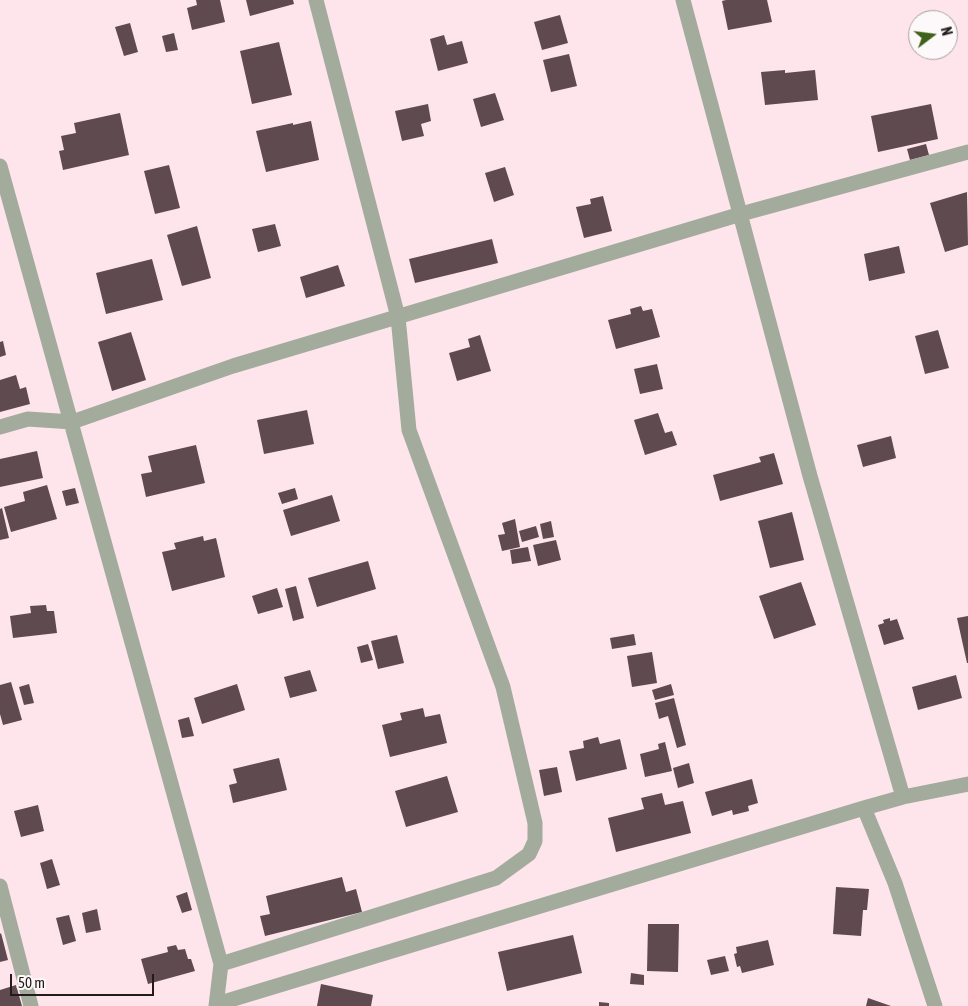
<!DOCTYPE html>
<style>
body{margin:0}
#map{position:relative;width:968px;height:1006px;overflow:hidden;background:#fee5eb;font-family:"Asap Condensed",sans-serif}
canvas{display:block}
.north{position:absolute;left:908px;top:10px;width:50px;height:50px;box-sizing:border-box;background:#fdf8f9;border:1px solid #a69fa1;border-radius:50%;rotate:75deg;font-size:14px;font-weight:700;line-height:20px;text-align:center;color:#231a1c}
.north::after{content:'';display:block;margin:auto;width:18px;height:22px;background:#3e621a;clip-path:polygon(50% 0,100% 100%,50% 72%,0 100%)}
.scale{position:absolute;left:10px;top:974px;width:144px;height:22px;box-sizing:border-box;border:2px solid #231a1c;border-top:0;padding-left:6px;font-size:15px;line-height:18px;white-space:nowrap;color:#231a1c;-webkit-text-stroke:4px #fdf8f9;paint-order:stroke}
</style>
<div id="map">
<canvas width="968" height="1006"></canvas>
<div class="north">N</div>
<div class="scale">50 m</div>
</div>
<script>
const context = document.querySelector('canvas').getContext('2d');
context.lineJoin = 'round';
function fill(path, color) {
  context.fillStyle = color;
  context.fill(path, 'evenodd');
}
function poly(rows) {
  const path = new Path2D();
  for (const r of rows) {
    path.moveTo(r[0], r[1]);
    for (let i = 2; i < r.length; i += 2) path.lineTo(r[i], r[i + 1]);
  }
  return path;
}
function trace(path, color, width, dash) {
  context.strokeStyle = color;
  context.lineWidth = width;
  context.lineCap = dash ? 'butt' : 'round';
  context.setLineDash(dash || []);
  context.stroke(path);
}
fill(poly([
 [196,0,220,0,225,22,192,30,187,8,197,5],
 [246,0,293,0,294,4,250,16],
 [726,0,767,0,772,22,728,30,722,1],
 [560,15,568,43,542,50,534,22],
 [130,23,138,52,124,56,115,27],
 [174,33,178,50,166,52,162,36],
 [444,35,447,45,462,41,468,63,438,71,430,39],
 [279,42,292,95,252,104,240,51],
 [569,54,577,86,551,92,543,60],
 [785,70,785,73,815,70,818,100,765,105,761,72],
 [495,93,504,120,481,127,473,99],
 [428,104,431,121,421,124,424,136,402,141,395,111],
 [931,104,938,139,878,152,871,116],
 [120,113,129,155,63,170,59,151,64,150,61,136,76,133,74,123],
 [311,121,319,160,266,172,256,131,293,123,293,125],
 [926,144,929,155,910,160,907,149],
 [169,165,180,208,155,214,144,171],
 [505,167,514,195,494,202,485,173],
 [967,192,968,245,945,252,930,203],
 [603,196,612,231,584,238,576,207,591,204,590,199],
 [275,224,281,246,258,252,252,229],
 [197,226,211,278,182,286,167,235],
 [492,239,498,263,415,283,409,259],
 [899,246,905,273,869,281,864,254],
 [152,259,163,300,106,314,96,273],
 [338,265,345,286,306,298,300,277],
 [641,306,643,311,652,309,660,337,616,349,608,320,631,314,630,309],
 [938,330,949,368,925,374,915,336],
 [131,332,146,380,112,391,98,342],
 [480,335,491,371,457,381,449,353,470,347,468,339],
 [3,341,6,355,0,357,0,342],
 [657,364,663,389,640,394,634,369],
 [16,375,20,389,26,387,30,404,0,412,0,380],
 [307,410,314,444,264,454,257,420],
 [658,413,665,433,672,431,677,445,645,455,634,420],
 [891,436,896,458,863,467,857,445],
 [196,445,205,483,146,497,141,474,152,472,148,456],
 [37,451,43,478,0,487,0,459],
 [774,453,783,484,720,501,713,475,761,462,759,457],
 [47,485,57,519,11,532,4,507,25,501,23,492],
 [75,488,79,503,66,506,62,491],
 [295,488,298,499,282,504,278,493],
 [332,495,340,521,291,536,283,510],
 [2,508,9,538,0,540,0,509],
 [792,512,804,560,770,568,758,521],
 [515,519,520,547,502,551,498,535,505,534,502,523],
 [551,521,554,537,543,539,540,524],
 [536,526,539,537,522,542,519,531],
 [203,536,204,541,216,538,225,577,172,591,162,552,176,549,174,543],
 [556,540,561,560,538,566,533,545],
 [528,547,531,561,512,564,510,550],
 [368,561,376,589,317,607,308,578],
 [801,582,816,625,774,639,759,596],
 [296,586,304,618,293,621,285,589],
 [277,588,283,607,258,614,252,596],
 [46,605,47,611,54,611,57,633,13,638,10,616,31,613,30,606],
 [968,616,968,663,967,663,957,618],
 [890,618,890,621,897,619,904,639,884,645,878,625,884,623,883,620],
 [634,634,636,645,612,649,610,638],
 [397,635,404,663,378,669,371,641],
 [368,644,373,660,361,663,357,647],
 [652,652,657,683,632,687,627,656],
 [310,670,317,691,290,698,284,677],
 [956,675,962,698,918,710,912,687],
 [11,682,22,720,3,725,0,714,0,685],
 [29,684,34,703,24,705,19,687],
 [237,684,245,710,202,724,194,698],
 [671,684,674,695,655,700,652,690],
 [674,698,686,745,677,748,668,716,659,719,655,703],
 [423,708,425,717,440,714,447,743,390,757,382,725,402,720,400,713],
 [189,717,194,736,182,738,178,720],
 [598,737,600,744,620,739,627,769,576,781,569,751,584,748,583,741],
 [665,742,672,771,645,777,640,754,659,749,658,744],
 [279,758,287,790,233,803,229,785,237,783,233,769],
 [689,763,694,783,678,788,673,768],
 [557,767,562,792,544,796,539,770],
 [447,776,458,812,406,827,395,791],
 [752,779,758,803,748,806,749,811,733,815,732,810,712,816,705,792],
 [662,793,665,805,683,801,691,833,616,852,608,818,644,809,641,798],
 [38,805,44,831,21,837,14,811],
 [52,859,60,885,47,889,40,863],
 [342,877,346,892,356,889,362,912,265,936,260,916,270,914,266,896],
 [836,887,869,889,867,910,863,910,861,936,833,934],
 [187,892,192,910,182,913,176,896],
 [97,909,101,930,86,933,82,913],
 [69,915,76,941,63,945,56,918],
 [648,924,679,924,678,972,647,971],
 [1,933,8,960,0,962,0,934],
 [573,935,582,973,507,991,498,952],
 [768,940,774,965,742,973,740,966,737,967,734,954,737,953,736,947],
 [176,945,178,950,185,949,188,959,191,959,195,971,148,984,141,959,168,952,167,947],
 [725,956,729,971,711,975,707,960],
 [631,973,644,975,644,985,630,984],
 [321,984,373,995,371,1006,317,1006],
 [16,985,22,1006,0,1006,0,990],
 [868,998,891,1006,866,1006],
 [599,1002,609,1003,609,1006,599,1006]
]), '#5e4a4f');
trace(poly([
 [683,0,810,476,903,797],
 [0,166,221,964,216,1006],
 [0,427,28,419,72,422,233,366,741,214,968,152],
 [864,808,895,883,935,1006],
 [0,886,31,1006],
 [221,964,496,878,529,854,535,841,535,823,503,687,409,430,398,317,316,0],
 [217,1004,864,808,903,797,968,784]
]), '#a3ab9d', 15);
</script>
